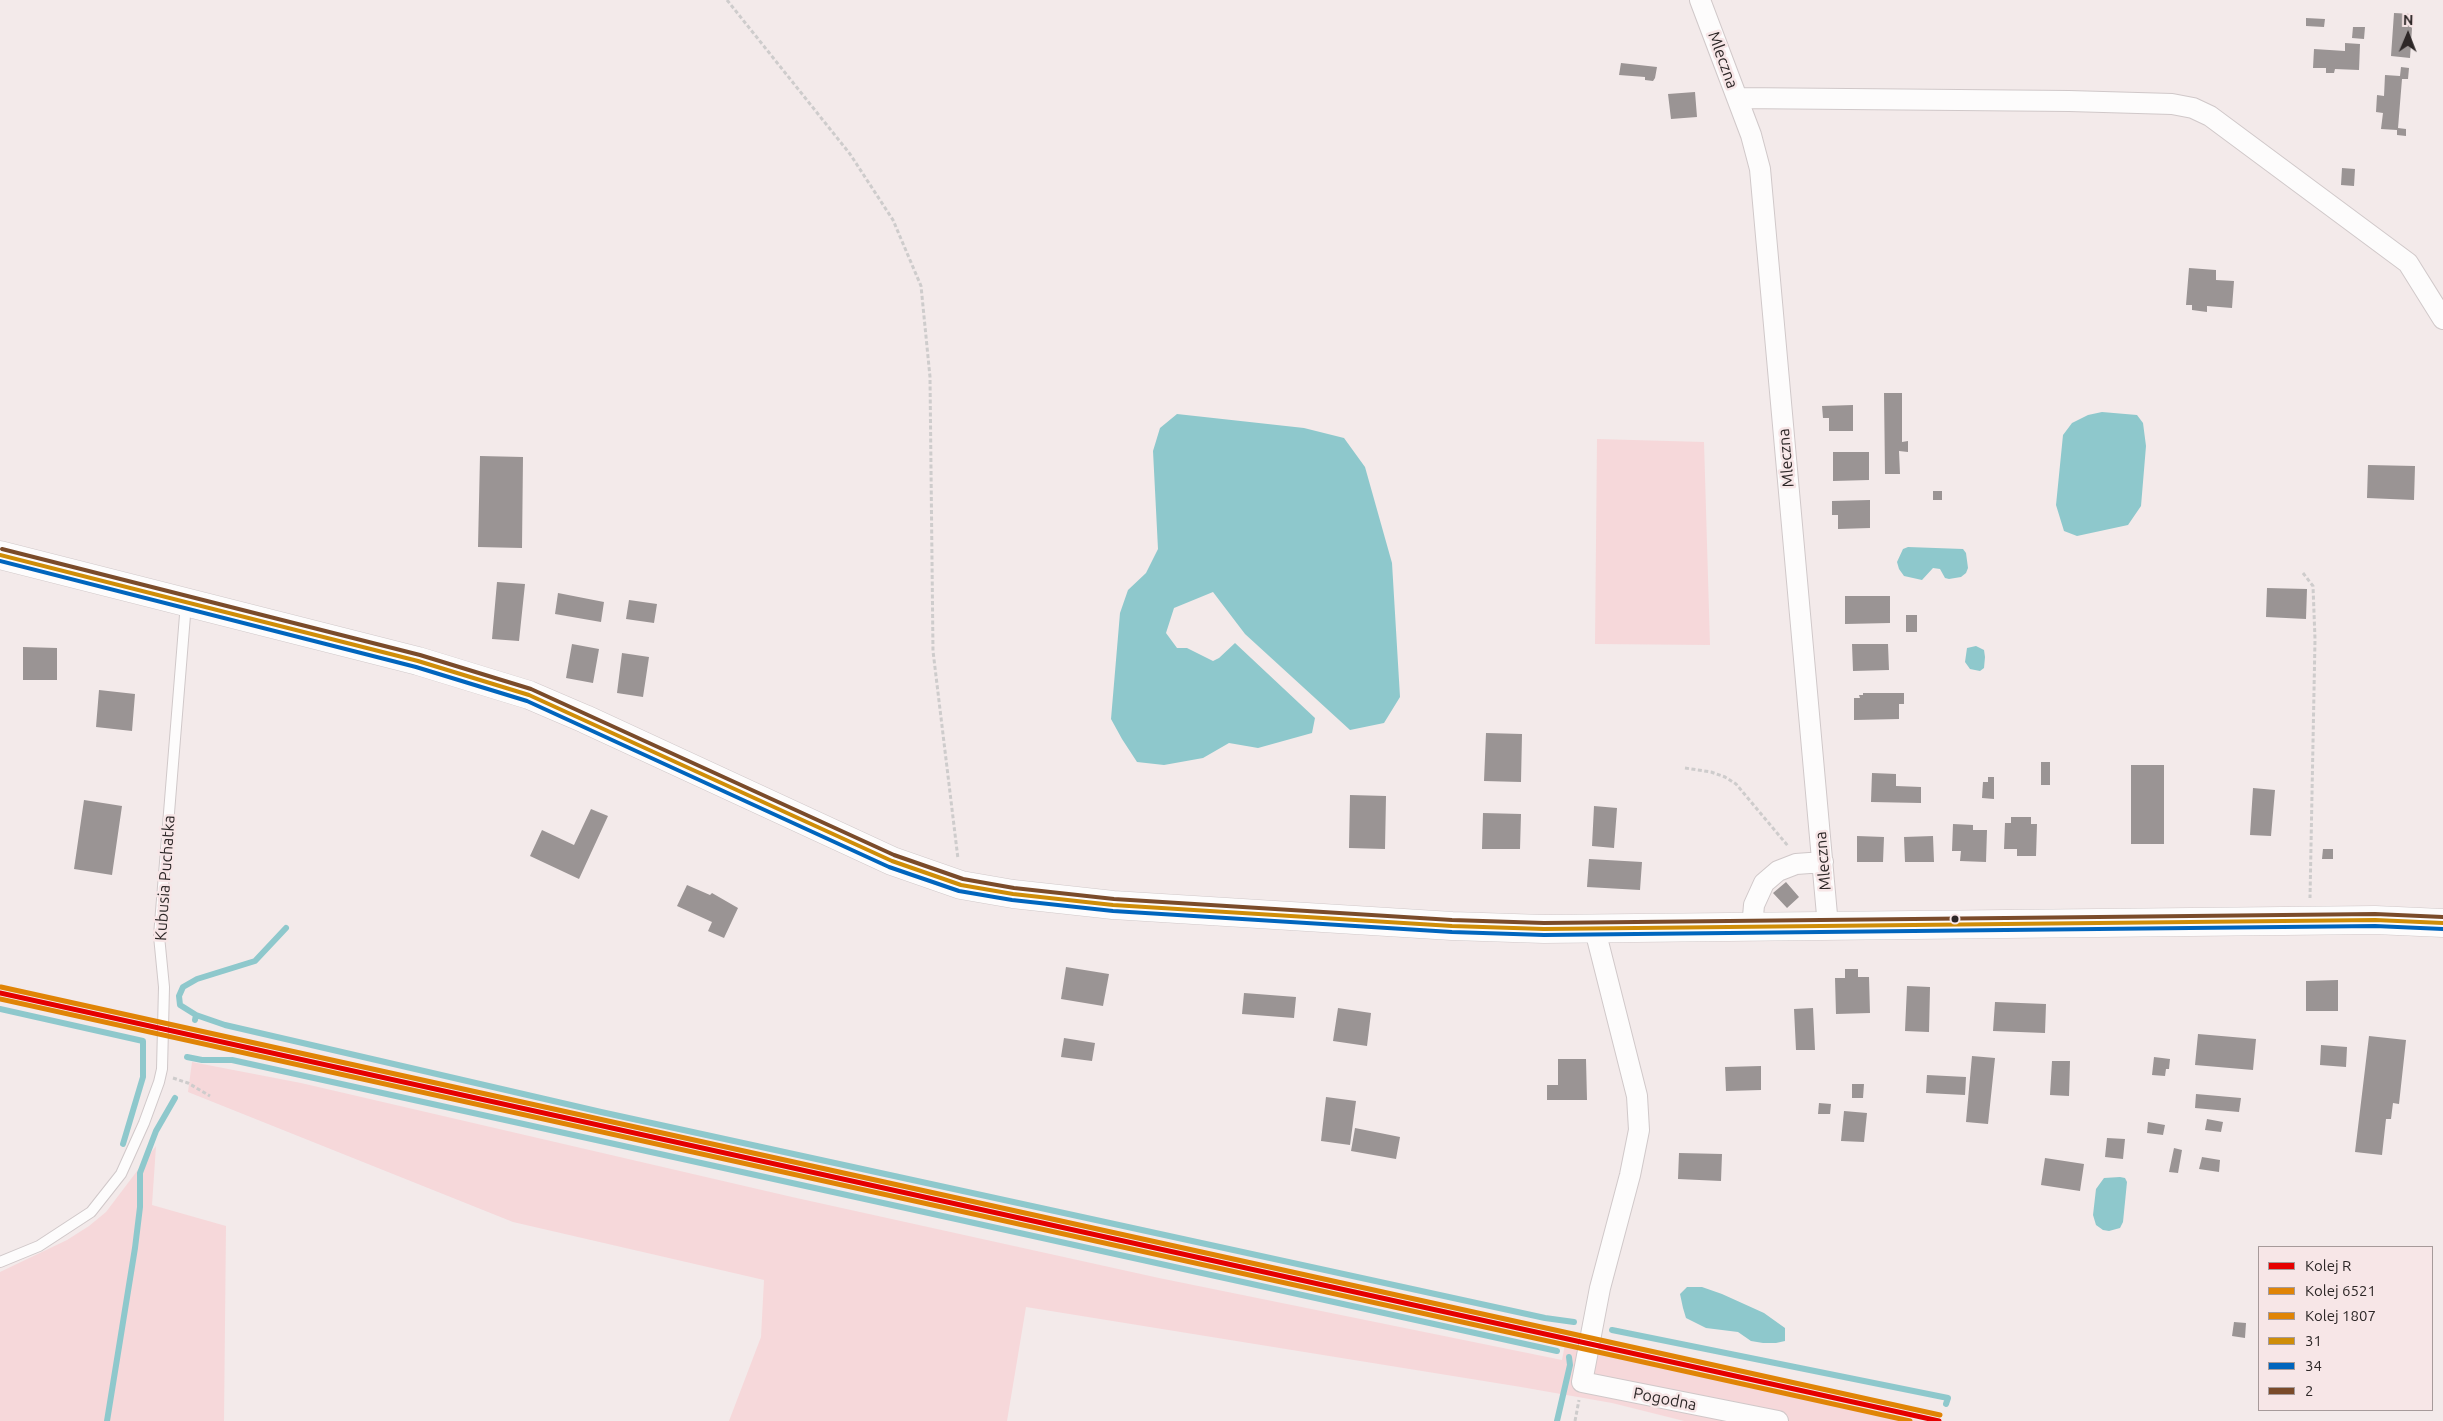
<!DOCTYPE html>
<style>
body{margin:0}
#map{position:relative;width:2443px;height:1421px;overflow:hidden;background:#f3eaea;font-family:Ubuntu,sans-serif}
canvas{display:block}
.legend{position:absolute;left:2258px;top:1246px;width:175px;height:165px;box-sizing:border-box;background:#f7e6e7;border:1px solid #a69a9a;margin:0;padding:6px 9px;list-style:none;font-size:15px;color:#2d2727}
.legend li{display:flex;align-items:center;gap:10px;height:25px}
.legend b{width:25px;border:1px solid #a69a9a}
.north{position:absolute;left:2383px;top:10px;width:50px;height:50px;-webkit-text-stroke:4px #f7e6e7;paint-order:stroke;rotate:1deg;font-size:14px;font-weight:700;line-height:20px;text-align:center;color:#2d2727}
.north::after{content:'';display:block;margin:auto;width:18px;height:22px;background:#2d2727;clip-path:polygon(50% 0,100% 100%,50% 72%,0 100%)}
</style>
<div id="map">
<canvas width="2443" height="1421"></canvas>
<ul class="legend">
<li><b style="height:6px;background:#e50000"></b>Kolej R</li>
<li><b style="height:6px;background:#e08406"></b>Kolej 6521</li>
<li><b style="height:6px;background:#e08406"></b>Kolej 1807</li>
<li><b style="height:6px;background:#cf8d08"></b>31</li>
<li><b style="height:6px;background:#0065bd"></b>34</li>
<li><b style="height:6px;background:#7a4b2a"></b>2</li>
</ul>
<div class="north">N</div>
</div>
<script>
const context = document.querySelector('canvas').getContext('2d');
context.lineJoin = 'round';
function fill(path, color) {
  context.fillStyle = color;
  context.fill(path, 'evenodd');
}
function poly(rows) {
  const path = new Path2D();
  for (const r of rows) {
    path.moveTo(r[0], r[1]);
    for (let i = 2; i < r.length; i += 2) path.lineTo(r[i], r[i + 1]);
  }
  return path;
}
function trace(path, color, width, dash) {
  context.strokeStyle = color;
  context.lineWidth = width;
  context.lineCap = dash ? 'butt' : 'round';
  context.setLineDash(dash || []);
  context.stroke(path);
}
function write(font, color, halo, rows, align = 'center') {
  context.font = font + ' Ubuntu,sans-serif';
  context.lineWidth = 5;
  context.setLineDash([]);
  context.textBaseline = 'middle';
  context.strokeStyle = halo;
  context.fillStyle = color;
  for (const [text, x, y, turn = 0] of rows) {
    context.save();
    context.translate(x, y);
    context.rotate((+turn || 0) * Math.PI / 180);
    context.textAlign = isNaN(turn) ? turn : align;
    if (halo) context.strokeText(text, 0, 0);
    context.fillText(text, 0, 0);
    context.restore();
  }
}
fill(poly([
 [1597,439,1704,442,1710,645,1595,644],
 [192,1062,301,1083,792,1197,1159,1278,1562,1360,1565,1344,1921,1421,1684,1421,1612,1403,1521,1387,1026,1307,1007,1421,729,1421,761,1337,764,1280,513,1222,188,1092],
 [156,1146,152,1205,226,1226,224,1421,0,1421,0,1272,67,1240,89,1226,106,1212]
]), '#f6d8da');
fill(poly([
 [2102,412,2137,415,2143,423,2146,446,2141,506,2128,525,2077,536,2064,531,2056,505,2063,435,2072,423,2088,415],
 [1177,414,1304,428,1344,438,1365,467,1392,563,1400,697,1384,723,1350,730,1245,634,1213,592,1174,608,1166,633,1177,648,1187,648,1213,661,1219,658,1235,643,1315,718,1312,733,1258,748,1229,743,1203,758,1164,765,1137,762,1122,739,1111,719,1120,613,1128,590,1146,573,1158,549,1153,451,1160,428],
 [1908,547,1963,549,1966,553,1968,568,1966,573,1961,577,1949,579,1945,578,1940,569,1933,568,1922,580,1904,576,1899,569,1897,562,1903,549],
 [1976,646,1984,650,1985,657,1984,668,1980,671,1970,669,1965,662,1967,648],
 [2120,1177,2125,1178,2127,1182,2123,1222,2120,1228,2109,1231,2103,1230,2096,1225,2093,1215,2096,1189,2104,1178],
 [1687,1287,1702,1287,1722,1294,1764,1313,1785,1328,1785,1341,1776,1343,1763,1343,1751,1341,1738,1332,1706,1328,1686,1318,1683,1308,1680,1294]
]), '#8ec8cc');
trace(poly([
 [0,1009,143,1041,143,1077,123,1144],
 [196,1015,225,1025,601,1112,1545,1318,1574,1322],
 [195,1020,196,1015,180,1005,179,996,183,987,197,979,255,961,286,928],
 [187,1057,202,1060,232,1060,1557,1351],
 [1612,1330,1948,1398,1946,1404],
 [107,1421,135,1248,140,1207,140,1173,156,1131,175,1098],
 [1557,1421,1570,1365,1569,1357]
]), '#8ec8cc', 6);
fill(poly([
 [2394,13,2413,14,2410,58,2391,56],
 [2306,18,2325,19,2324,27,2306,26],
 [2353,27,2365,27,2364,39,2352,38],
 [2345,43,2360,44,2359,70,2335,69,2334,73,2326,73,2326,68,2313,68,2314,49,2345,51],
 [1621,63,1657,67,1655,78,1653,81,1645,80,1645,77,1619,75],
 [2401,67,2409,68,2408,79,2402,79,2398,128,2406,129,2406,136,2397,135,2397,130,2381,129,2383,113,2376,112,2377,95,2384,96,2385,75,2400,76],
 [1695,92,1697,117,1671,119,1668,94],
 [2342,168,2355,169,2354,186,2341,185],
 [2189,268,2216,270,2216,280,2234,281,2232,308,2207,306,2207,312,2192,310,2192,305,2186,305],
 [1884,393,1902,393,1902,442,1908,441,1908,452,1899,451,1900,474,1885,474],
 [1853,405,1853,431,1829,431,1829,418,1823,418,1822,406],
 [1833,452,1869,452,1869,480,1833,481],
 [480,456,523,457,522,548,478,547],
 [2368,465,2415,466,2414,500,2367,498],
 [1933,491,1942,491,1942,500,1933,500],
 [1870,500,1870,528,1838,529,1838,515,1832,515,1832,501],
 [497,582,525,584,519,641,492,639],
 [2267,588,2307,589,2306,619,2266,617],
 [558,593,604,602,601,622,555,614],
 [1845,596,1890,596,1890,623,1845,624],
 [629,600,657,604,654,623,626,619],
 [1906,615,1917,615,1917,632,1906,632],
 [572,644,599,649,593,683,566,678],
 [1852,644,1888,644,1889,670,1853,671],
 [23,647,57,648,57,680,23,680],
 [622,653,649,657,643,697,617,693],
 [99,690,135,694,132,731,96,727],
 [1863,693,1904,693,1904,704,1899,704,1899,719,1854,720,1854,698,1860,698,1859,695,1863,695],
 [1486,733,1522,734,1521,782,1484,781],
 [2041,762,2050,762,2050,785,2041,785],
 [2131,765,2164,765,2164,844,2131,844],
 [1872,773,1896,774,1896,786,1921,787,1921,803,1871,802],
 [1988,777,1994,777,1994,799,1982,798,1983,782,1988,782],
 [2253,788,2275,790,2271,836,2250,835],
 [1350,795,1386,796,1385,849,1349,848],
 [84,800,122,806,112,875,74,869],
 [1594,806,1617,808,1614,848,1592,846],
 [591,809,608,816,579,879,530,856,542,830,574,845],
 [1483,813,1521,814,1520,849,1482,849],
 [2011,817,2031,817,2031,824,2037,824,2036,856,2017,856,2017,849,2004,849,2005,823,2011,823],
 [1953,824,1973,825,1973,830,1987,830,1986,862,1960,861,1961,851,1952,851],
 [1857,836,1884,837,1883,862,1857,862],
 [1933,836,1934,862,1905,862,1904,837],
 [2323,849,2333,849,2333,859,2322,859],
 [1589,859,1642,862,1640,890,1587,887],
 [1786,882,1799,897,1787,908,1773,893],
 [687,885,710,895,712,893,738,908,724,938,708,931,712,922,677,906],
 [1066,967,1109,974,1103,1006,1061,999],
 [1845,969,1858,969,1858,977,1869,977,1870,1013,1836,1014,1835,978,1845,978],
 [2338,980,2338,1011,2306,1011,2306,981],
 [1907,986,1930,987,1929,1032,1905,1031],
 [1244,993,1296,997,1294,1018,1242,1014],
 [1995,1002,2046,1004,2045,1033,1993,1031],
 [1338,1008,1371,1013,1367,1046,1333,1041],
 [1813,1008,1815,1050,1796,1050,1794,1009],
 [2198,1034,2256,1039,2253,1070,2195,1065],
 [2369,1036,2406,1040,2399,1104,2393,1103,2391,1119,2386,1119,2382,1155,2355,1152],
 [1064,1038,1095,1043,1092,1061,1061,1057],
 [2321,1045,2347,1047,2346,1067,2320,1065],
 [1972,1056,1995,1058,1988,1124,1966,1122],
 [2154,1057,2170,1059,2169,1069,2166,1069,2165,1076,2152,1075],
 [1558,1059,1586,1059,1587,1100,1547,1100,1547,1085,1558,1085],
 [2052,1061,2070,1061,2069,1096,2050,1095],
 [1761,1066,1761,1090,1726,1091,1725,1067],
 [1927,1075,1966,1077,1965,1095,1926,1093],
 [1852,1084,1864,1084,1863,1098,1852,1098],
 [2196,1094,2241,1098,2239,1112,2195,1108],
 [1326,1097,1356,1101,1350,1145,1321,1141],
 [1819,1103,1831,1104,1830,1114,1818,1114],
 [1844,1111,1867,1113,1864,1142,1841,1141],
 [2207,1119,2223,1122,2221,1132,2205,1130],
 [2148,1122,2165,1125,2163,1135,2147,1133],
 [1355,1128,1400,1137,1396,1159,1351,1151],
 [2107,1138,2125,1139,2123,1159,2105,1157],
 [2174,1148,2182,1150,2178,1173,2169,1172],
 [1679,1153,1722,1154,1721,1181,1678,1179],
 [2202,1157,2220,1160,2219,1172,2199,1169],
 [2045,1158,2084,1164,2080,1191,2041,1185],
 [2234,1322,2246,1323,2245,1338,2232,1336]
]), '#9a9494');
const lane = poly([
 [0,1262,39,1246,91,1212,121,1174,144,1123,159,1082,162,1069,164,987,159,936,186,603]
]);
const street = poly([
 [1700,0,1751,135,1760,169,1828,926],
 [1737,98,2069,101,2172,104,2193,108,2210,116,2408,263,2443,319],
 [1752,928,1754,905,1764,883,1778,871,1796,864,1823,862],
 [1595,930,1637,1096,1639,1130,1630,1175,1600,1288,1582,1382,1778,1421]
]);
const secondary = poly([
 [0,555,418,661,529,695,585,719,892,861,961,885,1013,894,1113,905,1452,926,1544,929,2375,920,2443,923]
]);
trace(lane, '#d0c8c9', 12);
trace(street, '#d0c8c9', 22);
trace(secondary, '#d0c8c9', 29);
trace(poly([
 [727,0,850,154,893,220,921,286,930,377,933,651,958,859],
 [2303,573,2313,586,2315,639,2310,898],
 [1685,768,1711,772,1725,777,1736,784,1788,846],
 [173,1078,188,1083,210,1096],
 [1575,1421,1579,1400]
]), '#cecccc', 3, [4, 2.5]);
trace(lane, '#fdfcfc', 10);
trace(street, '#fdfcfc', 20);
trace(secondary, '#fdfcfc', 28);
trace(poly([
 [0,555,418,661,529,695,892,861,961,885,1013,894,1113,905,1452,926,1544,929,2375,920,2443,923]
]), '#cf8d08', 4);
trace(poly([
 [0,561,416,667,527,701,889,867,959,891,1012,900,1113,911,1452,932,1544,935,2375,926,2443,929]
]), '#0065bd', 4);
trace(poly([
 [2,549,420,655,531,689,894,855,963,879,1014,888,1114,899,1452,920,1544,923,2375,914,2443,917]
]), '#7a4b2a', 4);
trace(poly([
 [0,993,1939,1421]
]), '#e50000', 5);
trace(poly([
 [0,999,1910,1421]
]), '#e08406', 5);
trace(poly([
 [1,987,1940,1415]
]), '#e08406', 5);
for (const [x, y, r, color] of [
 [1955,919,4.5,"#2d2727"]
]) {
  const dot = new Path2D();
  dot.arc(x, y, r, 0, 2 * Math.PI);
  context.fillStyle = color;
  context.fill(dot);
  trace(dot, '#f7e6e7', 2);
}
write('16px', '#2d2727', '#f7e6e7', [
 ["Mleczna",1723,60,70],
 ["Mleczna",1786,458,-95],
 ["Mleczna",1823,861,-95],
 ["Kubusia Puchatka",165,878,-86],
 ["Pogodna",1665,1399,11]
]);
</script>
